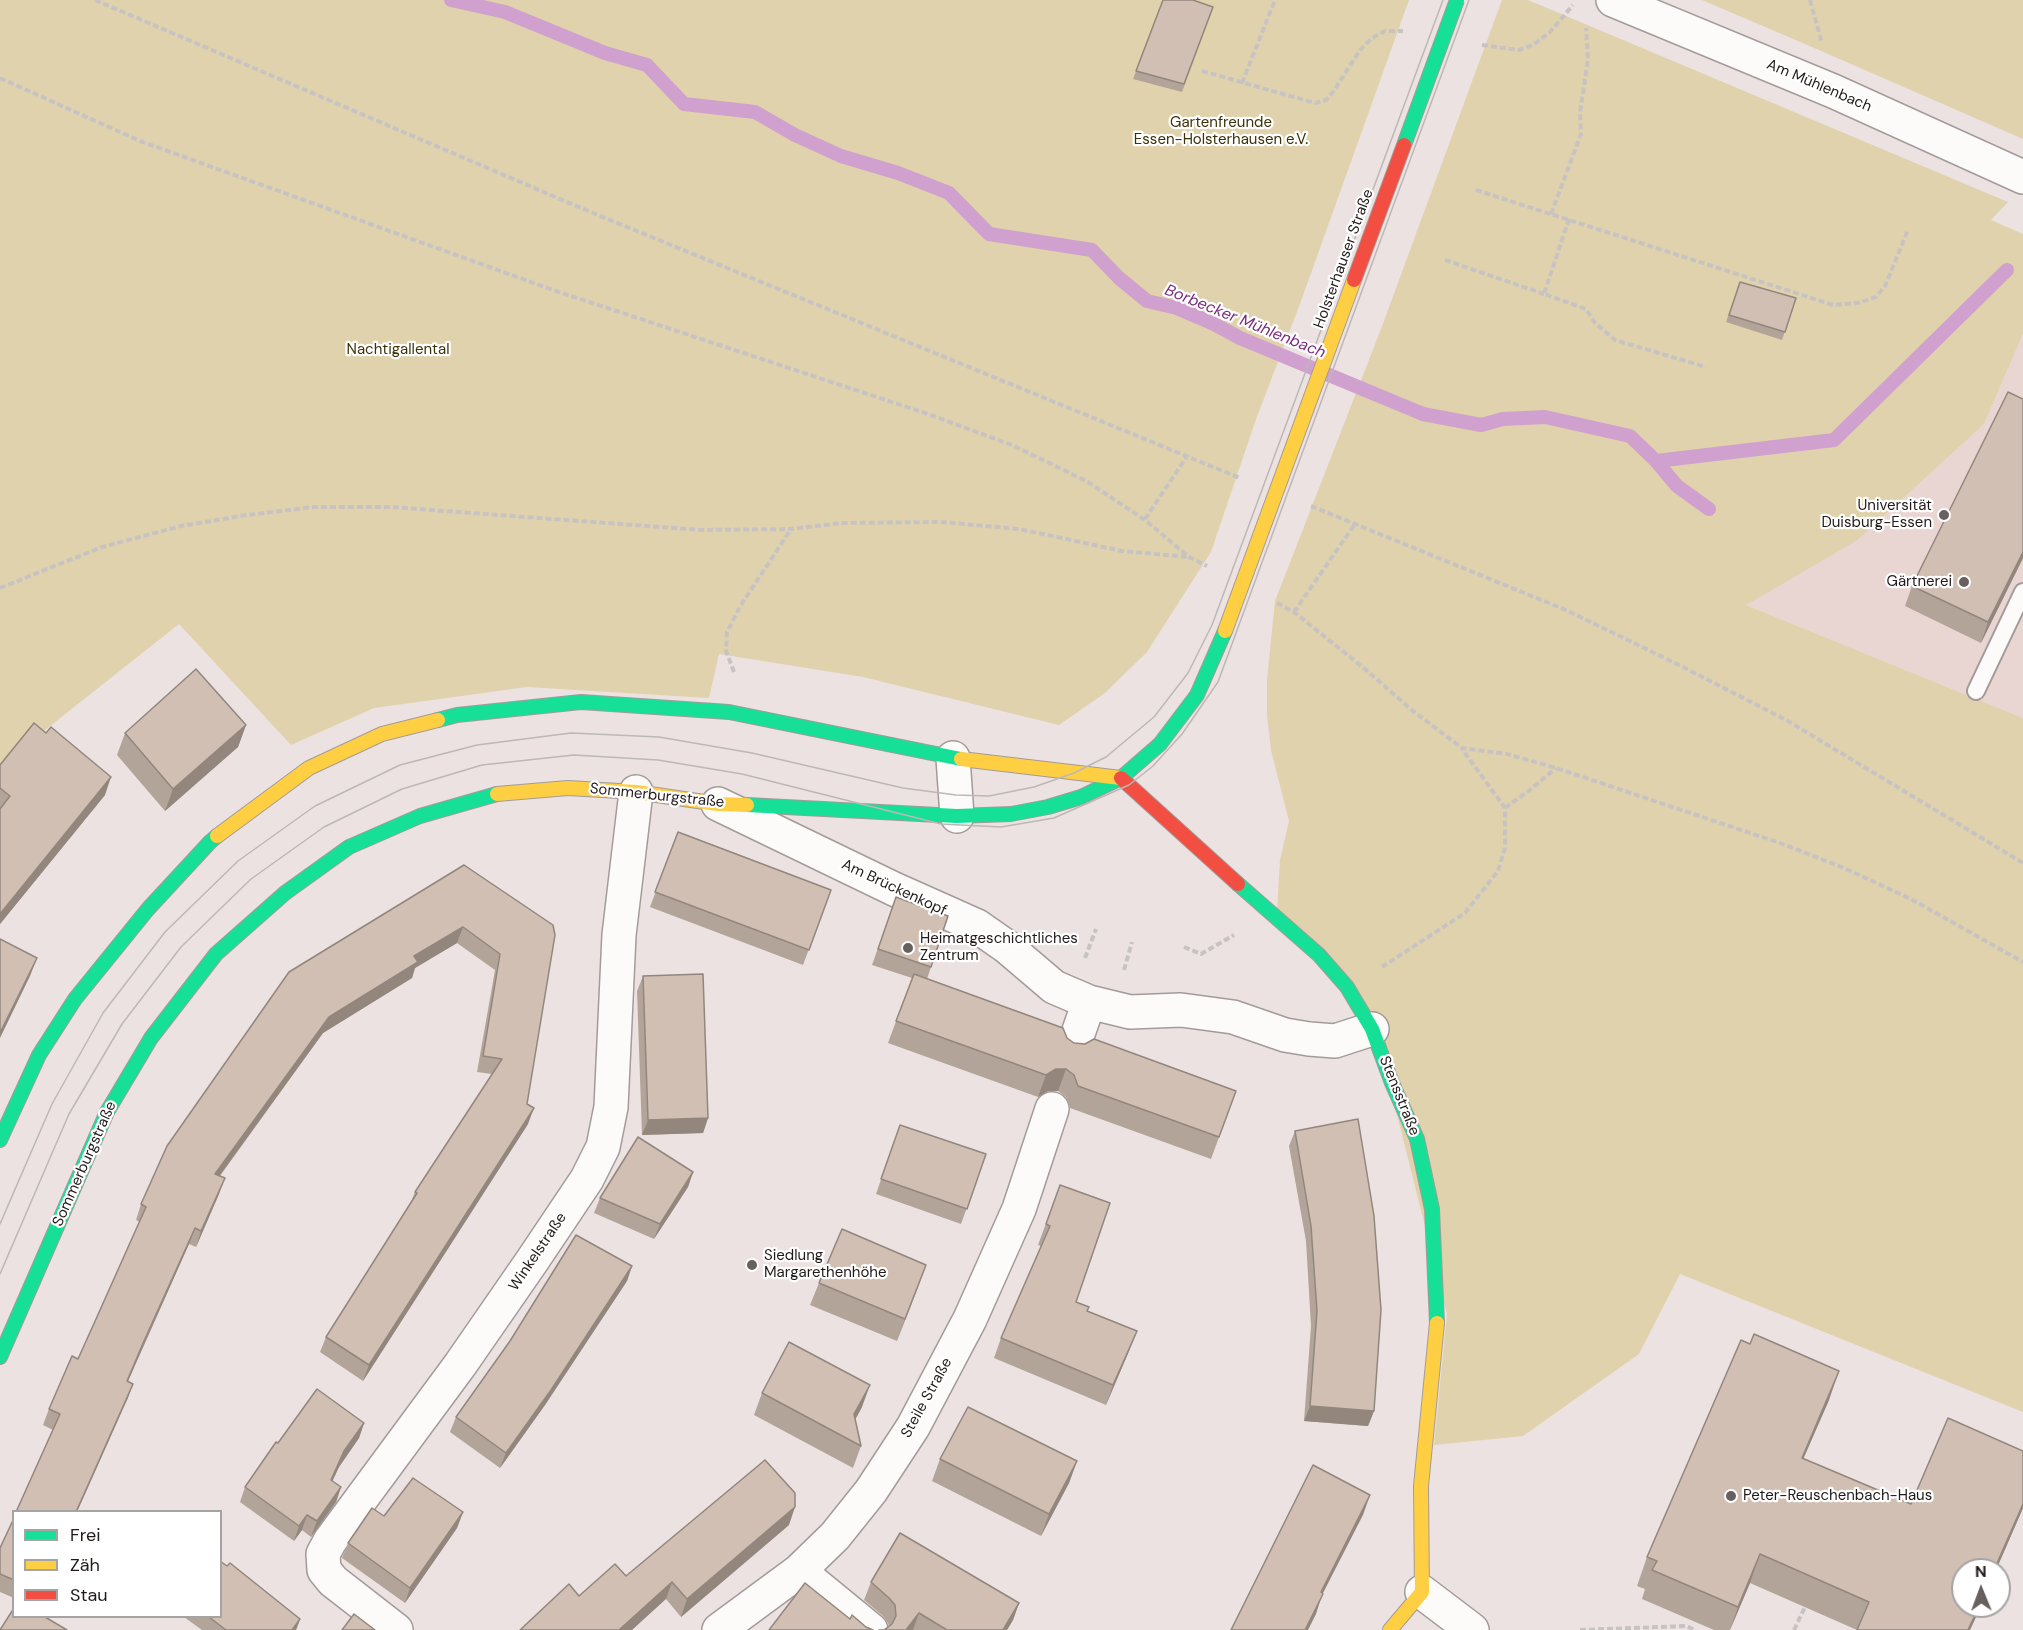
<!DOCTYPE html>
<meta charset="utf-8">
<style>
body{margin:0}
#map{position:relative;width:2023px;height:1630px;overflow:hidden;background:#ece2e1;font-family:"DM Sans",sans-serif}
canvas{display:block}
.legend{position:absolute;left:12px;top:1510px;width:210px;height:108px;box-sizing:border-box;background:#fff;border:2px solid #a6a3a3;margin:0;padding:8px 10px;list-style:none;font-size:18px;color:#211a19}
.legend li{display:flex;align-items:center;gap:12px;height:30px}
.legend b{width:30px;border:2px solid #a6a3a3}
.north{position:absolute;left:1951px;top:1558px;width:60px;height:60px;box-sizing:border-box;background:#fff;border:2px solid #a6a3a3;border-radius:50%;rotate:359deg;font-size:16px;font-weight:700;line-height:24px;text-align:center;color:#211a19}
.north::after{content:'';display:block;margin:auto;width:21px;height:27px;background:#68605f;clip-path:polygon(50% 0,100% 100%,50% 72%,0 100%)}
</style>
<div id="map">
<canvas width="2023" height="1630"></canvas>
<ul class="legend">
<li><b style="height:8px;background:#16e098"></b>Frei</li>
<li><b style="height:8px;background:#ffcf43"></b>Zäh</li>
<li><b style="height:8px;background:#f24e42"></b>Stau</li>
</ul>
<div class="north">N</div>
</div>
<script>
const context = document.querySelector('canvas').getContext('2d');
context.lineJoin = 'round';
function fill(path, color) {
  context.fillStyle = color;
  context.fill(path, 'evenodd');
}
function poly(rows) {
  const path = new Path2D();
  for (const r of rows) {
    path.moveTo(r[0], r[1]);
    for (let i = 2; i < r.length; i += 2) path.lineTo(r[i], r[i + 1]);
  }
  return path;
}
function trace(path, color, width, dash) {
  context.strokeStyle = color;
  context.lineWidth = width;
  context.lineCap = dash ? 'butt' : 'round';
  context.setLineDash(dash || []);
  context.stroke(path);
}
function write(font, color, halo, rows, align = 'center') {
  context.font = font + ' "DM Sans",sans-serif';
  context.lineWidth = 4.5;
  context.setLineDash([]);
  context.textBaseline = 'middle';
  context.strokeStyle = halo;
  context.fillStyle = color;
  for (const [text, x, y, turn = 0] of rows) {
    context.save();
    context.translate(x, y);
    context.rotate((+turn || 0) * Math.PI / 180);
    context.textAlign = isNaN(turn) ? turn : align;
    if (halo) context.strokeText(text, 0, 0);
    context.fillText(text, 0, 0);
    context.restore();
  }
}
fill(poly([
 [2023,334,2023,718,1746,605,1984,424]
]), '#e9d6d3');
fill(poly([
 [0,0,1409,0,1301,301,1255,422,1211,552,1147,652,1105,693,1059,725,863,677,719,654,709,698,527,687,374,708,291,745,179,624,21,749,0,773],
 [1502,0,1528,0,2008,202,1991,220,2023,234,2023,334,1984,424,1856,541,1746,605,2023,718,2023,1412,1680,1274,1639,1354,1523,1436,1434,1445,1447,1314,1374,1023,1277,912,1280,860,1289,821,1271,750,1267,715,1267,680,1275,601,1381,329],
 [1702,0,2023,0,2023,139,1812,47]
]), '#e0d2ac');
trace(poly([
 [451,0,505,12,605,53,647,65,684,104,755,112,795,135,841,156,898,173,949,193,989,234,1092,250,1119,278,1147,301,1177,308,1214,324,1240,338,1423,414,1481,425,1503,419,1545,417,1630,436,1656,461,1677,486,1709,509],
 [1656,461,1834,440,2007,270]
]), '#d0a0ce', 14);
const lane = poly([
 [1976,691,2023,592]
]);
const street = poly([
 [1613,0,1833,91,2023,177],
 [953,758,957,816],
 [718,804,894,889,977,926,1007,947,1054,987,1089,1002,1130,1012,1181,1010,1233,1017,1285,1035,1309,1039,1335,1041,1372,1029],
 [1073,1048,1089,1002],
 [799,1571,871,1630],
 [1422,1592,1472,1630],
 [396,1630,333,1581,324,1570,323,1554,330,1541,460,1365,532,1261,587,1179,603,1147,611,1107,619,935,636,792],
 [719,1630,799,1571,835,1536,871,1491,913,1427,970,1319,1019,1209,1052,1109]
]);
const fast = poly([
 [438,720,457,715,581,702,729,712,961,759],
 [747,805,957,816,1011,814,1048,807,1081,797,1121,778,1160,744,1197,695,1225,631],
 [1238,884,1319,955,1347,987,1372,1029,1392,1083,1417,1139,1432,1209,1437,1323],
 [0,1140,39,1055,75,999,148,909,210,842,217,836],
 [0,1357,107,1112,151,1038,216,954,285,893,349,847,420,816,497,794]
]);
const slow = poly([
 [961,759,1121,778],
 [497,794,568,788,636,792,718,804,747,805],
 [217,836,309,768,382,734,438,720],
 [1390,1630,1422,1592,1421,1486,1437,1323]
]);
const jam = poly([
 [1121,778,1238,884]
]);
trace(lane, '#a39b9a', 20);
trace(street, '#a39b9a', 36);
trace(fast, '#a39b9a', 16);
trace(slow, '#a39b9a', 16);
trace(jam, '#a39b9a', 16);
trace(poly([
 [95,0,588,211,1240,478],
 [1810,0,1822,43],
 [1482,45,1519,50,1533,45,1550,32,1573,5],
 [1202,71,1315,103,1326,100,1333,92,1360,50,1372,38,1385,31,1403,31],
 [0,78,140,141,556,291,928,414,1012,445,1088,482,1145,520,1189,557,1207,566],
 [1242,83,1275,0],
 [1476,190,1833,305,1858,303,1876,297,1885,286,1908,230],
 [1551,214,1581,134,1580,113,1588,59,1586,28],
 [1569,219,1544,294,1586,309,1595,323,1615,340,1706,367],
 [1445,260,1544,294],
 [1311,506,1566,610,1677,664,1788,721,2023,863],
 [1145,519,1186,458],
 [0,588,102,547,181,526,247,515,314,507,391,507,701,530,791,529,842,523,941,522,1019,529,1122,551,1189,557],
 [1277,603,1294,612,1365,669,1413,711,1462,748,1507,754,1556,768,1780,843,1844,868,1911,899,2023,962],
 [1294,612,1355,524],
 [734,672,726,651,727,632,741,605,791,529],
 [1505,808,1530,790,1556,768],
 [1184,947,1201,954,1234,935],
 [1085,958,1096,929],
 [1382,967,1465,913,1498,871,1505,848,1505,808,1462,749],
 [1124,970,1132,942],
 [1580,1630,1686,1626,1695,1630],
 [1794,1630,1805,1607]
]), '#c8c3c3', 4, [6, 3]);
trace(lane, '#fcfbfa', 16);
trace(street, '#fcfbfa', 33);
trace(fast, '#16e098', 14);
trace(slow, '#ffcf43', 14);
trace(jam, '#f24e42', 14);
trace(poly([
 [0,1224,52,1104,103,1013,165,932,238,861,315,806,400,765,477,745,571,733,659,737,752,753,903,788,956,795,989,796,1034,787,1074,773,1106,757,1154,717,1188,673,1212,625,1443,0],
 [0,1274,69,1114,122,1024,181,947,251,879,324,827,402,789,482,765,574,755,658,760,742,774,941,824,1001,827,1054,818,1129,785,1153,766,1182,734,1218,682,1469,0]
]), '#bbb8b7', 1.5);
const fastBridge = poly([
 [1404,145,1457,0]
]);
const slowBridge = poly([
 [1225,631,1354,280]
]);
const jamBridge = poly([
 [1354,280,1404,145]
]);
trace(fastBridge, '#a39b9a', 16, []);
trace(slowBridge, '#a39b9a', 16, []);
trace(jamBridge, '#a39b9a', 16, []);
trace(fastBridge, '#16e098', 14);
trace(slowBridge, '#ffcf43', 14);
trace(jamBridge, '#f24e42', 14);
fill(poly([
 [1163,0,1213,7,1182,92,1133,79],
 [1740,282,1796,298,1782,340,1726,322],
 [2023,399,2023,558,1981,643,1905,606,1912,586],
 [246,725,238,747,165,811,117,755,125,733],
 [0,765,105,795,0,924],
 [678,832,831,890,803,965,650,907],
 [464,865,553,925,527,1104,528,1124,363,1381,320,1352,326,1337,411,1202,415,1192,492,1074,477,1072,495,970,457,943,415,968,412,978,323,1033,220,1176,219,1194,196,1247,189,1244,138,1357,128,1381,133,1384,127,1400,53,1430,43,1425,49,1409,78,1359,140,1222,136,1220,141,1204],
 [896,897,948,916,927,979,1067,1038,1074,1043,1236,1091,1211,1159,1070,1108,1066,1097,1058,1091,1048,1091,1038,1097,888,1043,912,978,872,965],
 [643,976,708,1118,703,1133,642,1135,637,991],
 [900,1125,986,1154,961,1224,876,1194],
 [1295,1131,1374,1411,1368,1426,1304,1421,1311,1326,1306,1241,1289,1146],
 [693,1172,688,1187,654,1239,594,1213,600,1198],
 [1060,1185,1076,1302,1088,1311,1137,1331,1129,1351,1106,1405,994,1358,1001,1338,1041,1246,1038,1245],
 [926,1265,897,1341,810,1305,819,1283],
 [632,1266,627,1281,545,1405,500,1468,450,1432,456,1417],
 [762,1393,862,1407,855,1420,861,1446,853,1468,754,1415],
 [1829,1400,1803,1459,1911,1504,2023,1451,2023,1508,1996,1570,1963,1606,1981,1606,1970,1630,1857,1630,1750,1583,1730,1630,1714,1630,1642,1599,1645,1589,1637,1586,1647,1557],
 [364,1423,359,1438,339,1467,332,1481,341,1487,336,1502,311,1537,302,1530,294,1541,240,1502,245,1487,278,1443],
 [940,1459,1077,1461,1069,1483,1041,1536,932,1481],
 [463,1512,457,1528,405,1603,342,1558,348,1543,384,1516],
 [14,1518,14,1598,0,1592,0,1548],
 [789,1525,681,1617,666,1599,579,1596,626,1576],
 [227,1566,300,1619,296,1630,202,1630,184,1617,220,1617],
 [871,1582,1019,1603,1013,1620,1007,1630,879,1630,884,1630,889,1626,888,1623,883,1616,864,1600]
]), '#b3a499');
fill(poly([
 [2023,552,2023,558,1981,643,1988,622],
 [246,725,238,747,165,811,173,789],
 [111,777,105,795,0,924,0,914],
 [463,927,457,943,415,968,412,978,323,1033,209,1190,215,1174,329,1017,414,956],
 [37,958,30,976,0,1038,0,1033],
 [1056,1069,1066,1069,1058,1091,1048,1091,1038,1097,1046,1075],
 [534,1108,528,1124,363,1381,369,1365],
 [708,1118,703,1133,642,1135,648,1120],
 [693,1172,688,1187,654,1239,660,1224],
 [225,1178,219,1194,196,1247,201,1231],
 [195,1228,189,1244,121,1397,127,1381],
 [926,1265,918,1287,897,1341,905,1319],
 [632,1266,627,1281,545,1405,500,1468,506,1453],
 [1137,1331,1129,1351,1106,1405,1113,1385],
 [1839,1371,1829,1400,1791,1487,1802,1458],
 [133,1384,127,1400,77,1512,76,1512],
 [870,1385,862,1407,846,1436,854,1414],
 [1310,1406,1374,1411,1368,1426,1304,1421],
 [364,1423,359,1438,339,1467,326,1495,331,1480,344,1451],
 [1077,1461,1069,1483,1041,1536,1049,1514],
 [341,1487,336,1502,311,1537,317,1521],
 [1370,1495,1363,1515,1322,1595,1316,1614,1308,1630,1305,1630,1321,1592],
 [2023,1504,2023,1508,1996,1570,1994,1570],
 [795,1507,789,1525,681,1617,687,1599],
 [463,1512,457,1528,405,1603,410,1588],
 [307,1515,302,1530,294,1541,299,1526],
 [1760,1554,1750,1583,1730,1630,1738,1607],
 [672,1582,666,1599,632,1630,619,1630],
 [1019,1603,1013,1620,1007,1630,1003,1630],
 [1979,1606,1981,1606,1970,1630,1968,1630],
 [919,1613,913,1630,906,1630],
 [300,1619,296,1630,292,1630]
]), '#92867d');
const building = poly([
 [1163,0,1193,0,1213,7,1184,84,1136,71,1163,0],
 [1740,282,1796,298,1785,332,1729,315,1740,282],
 [2008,392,2023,399,2023,552,1988,622,1912,586,2008,392],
 [196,669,246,725,173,789,125,733,196,669],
 [34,723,46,733,51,727,111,777,0,914,0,809,10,796,0,788,0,765,34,723],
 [678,832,831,890,809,950,655,892,678,832],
 [464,865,553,925,555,935,527,1104,534,1108,369,1365,326,1337,417,1193,415,1192,502,1059,483,1056,500,954,463,927,414,956,418,962,329,1017,215,1174,225,1178,201,1231,195,1228,144,1341,127,1381,133,1384,76,1512,16,1512,60,1414,49,1409,72,1356,78,1359,96,1319,146,1207,141,1204,167,1146,289,972,464,865],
 [896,897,948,916,931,967,878,949,896,897],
 [0,939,37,958,0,1033,0,939],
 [703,974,708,1118,648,1120,643,976,703,974],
 [914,974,1063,1028,1067,1038,1074,1043,1085,1044,1094,1039,1236,1091,1219,1137,1078,1086,1074,1075,1066,1069,1056,1069,1046,1075,896,1021,914,974],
 [1358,1119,1374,1216,1381,1310,1374,1411,1310,1406,1317,1311,1311,1226,1295,1131,1358,1119],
 [900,1125,986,1154,967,1209,881,1179,900,1125],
 [638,1137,693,1172,660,1224,600,1198,638,1137],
 [1060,1185,1110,1203,1076,1302,1089,1307,1087,1311,1137,1331,1113,1385,1001,1338,1050,1226,1046,1224,1060,1185],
 [842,1229,926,1265,905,1319,819,1283,842,1229],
 [576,1235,632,1266,551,1390,506,1453,456,1417,510,1341,576,1235],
 [1754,1334,1839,1371,1802,1458,1911,1504,1948,1418,2023,1451,2023,1504,1994,1570,1963,1570,1963,1606,1979,1606,1968,1630,1857,1630,1869,1602,1760,1554,1738,1607,1652,1570,1657,1561,1647,1557,1741,1340,1750,1344,1754,1334],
 [789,1342,870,1385,854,1414,861,1446,762,1393,789,1342],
 [317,1389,364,1423,344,1451,331,1480,341,1487,317,1521,307,1515,299,1526,245,1487,276,1442,278,1443,317,1389],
 [968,1407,1077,1461,1049,1514,940,1459,968,1407],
 [765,1460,795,1493,795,1507,687,1599,672,1582,619,1630,520,1630,569,1584,579,1596,615,1564,626,1576,765,1460],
 [1313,1465,1370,1495,1321,1592,1323,1594,1305,1630,1231,1630,1313,1465],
 [413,1478,463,1512,410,1588,348,1543,372,1508,384,1516,413,1478],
 [14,1518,14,1580,0,1574,0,1548,14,1518],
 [900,1533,1019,1603,1003,1630,947,1630,919,1613,906,1630,879,1630,884,1630,892,1624,896,1616,895,1605,889,1598,871,1582,900,1533],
 [220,1561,227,1566,230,1563,300,1619,292,1630,226,1630,209,1617,220,1617,220,1561],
 [805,1583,850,1619,852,1615,866,1627,873,1630,769,1630,805,1583],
 [14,1608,14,1617,45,1617,67,1630,0,1630,14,1608],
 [354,1614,375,1630,342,1630,354,1614]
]);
fill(building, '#d0bfb2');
trace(building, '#92867d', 1.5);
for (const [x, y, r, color] of [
 [1944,515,6,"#68605f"],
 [1964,582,6,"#68605f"],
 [908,948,6,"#68605f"],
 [752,1265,6,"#68605f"],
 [1731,1496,6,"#68605f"]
]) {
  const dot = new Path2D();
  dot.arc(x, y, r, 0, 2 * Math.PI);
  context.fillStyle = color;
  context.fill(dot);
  trace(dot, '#fff', 2);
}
write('15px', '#211a19', '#fff', [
 ["Am Mühlenbach",1819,86,23],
 ["Holsterhauser Straße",1344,259,-70],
 ["Sommerburgstraße",657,796,6],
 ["Am Brückenkopf",894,888,25],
 ["Stensstraße",1399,1096,68],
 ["Sommerburgstraße",85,1164,-66],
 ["Winkelstraße",538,1252,-56],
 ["Steile Straße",927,1398,-61]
]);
write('15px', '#3c3209', '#fff', [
 ["Gartenfreunde",1221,123],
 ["Essen-Holsterhausen e.V.",1221,140],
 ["Nachtigallental",398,350]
]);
write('15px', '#211a19', '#fff', [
 ["Universität",1932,506,"right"],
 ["Duisburg-Essen",1932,523,"right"],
 ["Gärtnerei",1952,582,"right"],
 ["Heimatgeschichtliches",920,939],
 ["Zentrum",920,956],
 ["Siedlung",764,1256],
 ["Margarethenhöhe",764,1273],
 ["Peter-Reuschenbach-Haus",1743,1496]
], 'left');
write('italic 16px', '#792d7d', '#fff', [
 ["Borbecker Mühlenbach",1245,322,22]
]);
</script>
